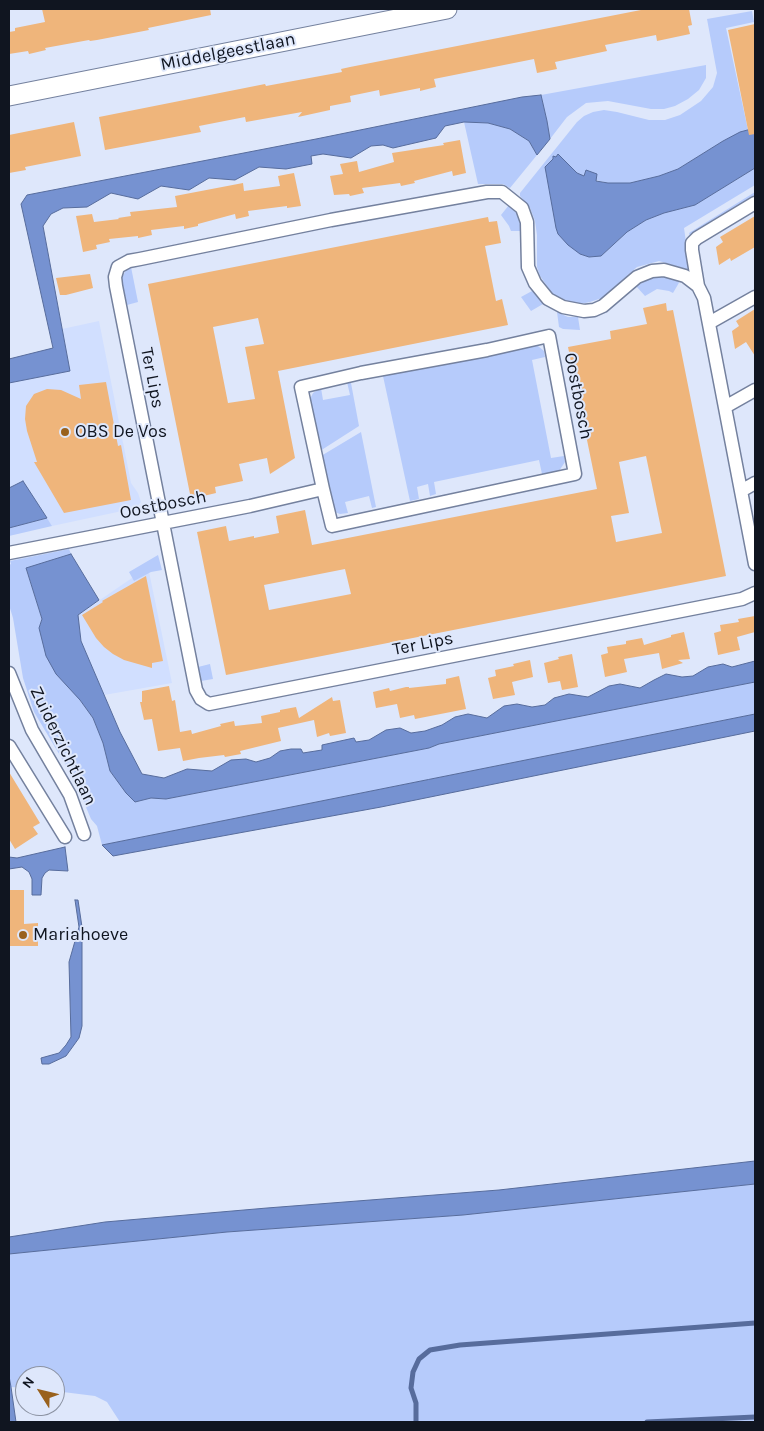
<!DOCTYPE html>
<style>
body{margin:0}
#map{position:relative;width:764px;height:1431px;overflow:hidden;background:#dee7fb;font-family:Karla,sans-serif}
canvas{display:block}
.frame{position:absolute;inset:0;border:10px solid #101520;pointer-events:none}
.north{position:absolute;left:15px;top:1366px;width:50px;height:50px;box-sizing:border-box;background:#dee7fb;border:1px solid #8c93a3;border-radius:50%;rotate:306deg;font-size:14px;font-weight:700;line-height:20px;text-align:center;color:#101520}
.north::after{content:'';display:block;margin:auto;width:18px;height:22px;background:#99611d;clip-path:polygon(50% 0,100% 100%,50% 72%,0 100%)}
</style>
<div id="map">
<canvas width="764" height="1431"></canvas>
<div class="frame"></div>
<div class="north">N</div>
</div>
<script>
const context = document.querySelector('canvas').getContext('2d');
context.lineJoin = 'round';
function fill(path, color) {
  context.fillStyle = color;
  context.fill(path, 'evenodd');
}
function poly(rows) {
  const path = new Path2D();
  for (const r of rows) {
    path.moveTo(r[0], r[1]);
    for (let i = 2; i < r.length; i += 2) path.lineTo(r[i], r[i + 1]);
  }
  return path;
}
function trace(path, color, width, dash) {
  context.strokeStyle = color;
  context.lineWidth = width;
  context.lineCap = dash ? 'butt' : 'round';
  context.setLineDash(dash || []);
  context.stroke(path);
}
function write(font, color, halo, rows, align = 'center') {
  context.font = font + ' Karla,sans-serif';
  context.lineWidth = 4;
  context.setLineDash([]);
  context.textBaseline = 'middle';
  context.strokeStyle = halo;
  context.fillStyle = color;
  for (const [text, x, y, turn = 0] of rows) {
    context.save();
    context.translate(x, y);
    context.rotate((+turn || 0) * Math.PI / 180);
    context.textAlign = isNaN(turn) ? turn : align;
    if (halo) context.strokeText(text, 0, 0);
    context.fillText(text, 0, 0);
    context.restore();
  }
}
fill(poly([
 [99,321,131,483,138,493,141,502,136,508,52,526,23,482,9,488,9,383,70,371,62,329],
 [148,567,172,683,104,695,81,641,78,615]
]), '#d1dfff');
fill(poly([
 [752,11,754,22,726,28,748,130,723,141,678,169,659,176,630,183,608,183,596,180,586,171,584,176,577,173,580,254,589,257,601,256,627,232,646,220,664,213,695,205,755,168,755,185,684,228,690,270,659,261,637,267,602,298,590,302,580,304,560,299,552,293,540,276,537,267,537,235,535,221,530,208,520,196,520,193,577,122,584,116,593,112,604,110,617,112,649,120,665,120,680,115,701,101,713,87,717,73,707,19],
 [706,65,706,78,699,90,688,99,675,106,664,109,651,109,608,101,586,103,567,117,550,139,547,121,541,95],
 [464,122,488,123,510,129,529,141,537,155,510,188,503,184,478,184],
 [755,192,755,195,690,236,689,233],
 [509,205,520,217,523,231,511,231,509,226,501,215],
 [131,267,138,302,127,305,122,281,122,277,127,269],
 [666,275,680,281,673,293,669,291,657,289,645,296,636,286,655,276],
 [532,291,543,304,531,311,521,297],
 [557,312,568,317,578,317,580,330,563,329,559,327],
 [534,346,538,346,544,351,545,357,532,360,551,458,564,456,565,462,559,471,542,474,539,460,434,482,436,494,430,496,428,484,417,487,419,499,410,501,383,376],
 [347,382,351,383,359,426,320,451,310,399,313,393,321,388,323,400,350,395],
 [361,432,376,507,372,508,369,496,345,502,348,513,340,514,335,512,331,507,321,456],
 [47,518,52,526,9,536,9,528],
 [69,549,71,554,26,569,42,619,39,628,80,700,93,718,103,743,110,771,135,802,151,798,166,799,429,748,439,744,755,682,755,714,102,845,97,826,91,819,74,779,34,712,23,678,13,618,9,605,9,565,11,564,10,561],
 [158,555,162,570,151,572,134,581,129,572],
 [210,664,213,679,201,681,198,667],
 [755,1184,755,1422,120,1422,107,1402,95,1396,55,1391,55,1376,25,1376,25,1388,11,1387,9,1376,9,1254,227,1232,463,1215]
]), '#b6cbfb');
const water = poly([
 [541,95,547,121,550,139,537,155,529,141,510,129,488,123,464,122,445,126,436,138,393,148,383,145,371,146,351,158,323,154,311,156,312,164,286,169,259,167,235,180,209,178,189,190,161,186,138,199,111,193,87,207,63,208,51,214,43,226,70,371,9,383,9,359,53,348,21,204,27,195,316,139,522,97,541,95],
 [755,128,755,168,695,205,664,213,646,220,627,232,601,256,589,257,580,254,568,245,558,234,556,228,545,167,553,159,553,156,556,157,558,154,577,173,584,176,586,170,597,174,596,181,608,183,630,183,659,176,678,169,723,141,740,132,755,128],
 [23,481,47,518,9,528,9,488,23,481],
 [71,554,99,600,78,615,81,641,120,732,142,774,164,778,187,769,212,771,231,760,246,759,256,762,270,758,280,751,291,749,301,749,303,753,322,750,322,745,354,738,356,742,369,740,386,730,400,728,411,733,425,731,442,725,455,717,468,714,487,718,504,706,517,704,532,707,545,705,554,698,569,694,588,697,609,686,620,684,640,688,654,680,666,674,682,677,693,676,708,667,723,664,732,667,755,661,755,682,439,744,429,748,166,799,151,798,135,802,126,793,110,771,103,743,93,718,80,700,56,674,46,656,39,628,42,619,26,568,71,554],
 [755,714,755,731,381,807,113,856,102,845,755,714],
 [65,847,68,871,49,870,45,873,42,878,41,895,32,895,32,879,29,872,22,867,9,869,9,857,17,858,65,847],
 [75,900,78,900,82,927,82,1026,79,1038,66,1056,49,1064,42,1064,41,1058,59,1053,66,1045,71,1037,69,962,79,927,75,900],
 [755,1161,755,1184,463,1215,227,1232,9,1254,9,1237,105,1222,267,1208,499,1190,755,1161],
 [9,1376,11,1387,16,1422,9,1422,9,1376]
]);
fill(water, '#7692d1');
trace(water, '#576c9c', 1);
trace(poly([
 [416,1422,416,1403,411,1388,413,1372,419,1359,430,1350,460,1345,755,1323],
 [647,1422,755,1417]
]), '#576c9c', 5);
fill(poly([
 [42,9,210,9,211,15,148,28,149,30,97,40,90,41,89,40,45,48,46,50,29,54,28,51,9,54,9,32,15,31,15,28,45,22],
 [646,9,689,9,692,25,688,26,690,34,657,41,656,35,605,45,607,51,555,62,557,69,537,73,534,59,434,79,436,87,420,91,420,88,380,96,379,90,350,96,351,102,330,106,330,110,298,117,302,112,246,122,245,117,199,126,201,132,105,150,99,117,265,84,266,86,342,72,341,69,350,67],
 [755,24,755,134,749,135,728,30],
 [74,122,81,156,25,167,26,170,9,173,9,135],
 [460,140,466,173,453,176,452,171,414,181,415,183,401,186,400,183,362,188,364,193,350,196,349,194,334,195,330,176,343,174,340,164,357,161,359,172,394,162,392,153,444,145,443,143],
 [294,173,301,206,287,208,287,206,248,211,249,216,236,219,235,214,198,224,198,226,184,229,184,226,151,230,152,235,138,238,138,236,109,239,110,242,96,245,97,249,83,252,76,216,92,214,94,222,119,219,118,218,131,216,130,212,177,207,175,196,243,183,244,191,280,186,278,176],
 [755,216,755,247,731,261,730,258,719,265,716,247,723,242,720,237],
 [488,217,489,222,497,221,501,243,485,246,496,301,502,299,508,325,278,371,295,458,270,474,267,458,239,464,243,481,215,487,216,493,191,499,148,284],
 [258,318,264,344,245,347,255,399,228,403,213,327],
 [90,274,93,288,66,295,60,295,56,278],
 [666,303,667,311,673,310,726,576,226,675,197,532,226,526,229,541,254,536,254,538,279,533,276,516,305,510,312,545,597,489,568,347,611,339,610,331,647,324,643,308],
 [646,456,662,533,616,542,611,516,629,513,619,462],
 [345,569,351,594,269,610,264,585],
 [755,309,755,356,746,342,735,349,732,331,739,326,736,321],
 [106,382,118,446,121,445,131,500,64,513,34,462,37,462,27,431,25,419,26,406,34,394,47,389,61,390,81,399,79,385],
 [146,576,163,661,152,663,152,668,124,660,113,654,104,647,96,638,82,615,103,602,102,601],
 [755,616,755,632,737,637,740,650,718,655,714,633,721,631,720,625,739,622,738,619],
 [684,632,690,659,678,660,683,663,662,669,659,653,624,659,627,672,605,677,601,655,608,653,607,647,626,644,626,641,642,638,644,645,671,637,671,635],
 [572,654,578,687,562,690,560,681,548,683,544,663,559,659,558,657],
 [530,660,533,677,512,682,515,695,493,699,488,678,496,676,495,670,514,666,513,664],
 [459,676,466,709,415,719,414,715,400,718,397,704,376,708,373,692,389,688,390,691,406,687,409,687,409,688,446,684,446,679],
 [169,686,172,701,175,700,180,732,191,730,192,734,221,726,220,724,234,721,235,726,262,723,261,716,280,712,280,710,296,707,299,718,332,697,333,701,340,700,346,733,330,736,329,733,317,737,314,720,278,728,281,741,240,751,241,754,225,757,224,755,199,758,183,761,180,748,158,751,152,719,144,720,140,702,142,702,142,691],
 [9,772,40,823,33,827,38,834,15,849,9,839],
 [9,890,24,890,24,924,38,923,38,946,9,946]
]), '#efb57b');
const street = poly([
 [698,286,692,250,692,243,697,238,755,203],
 [709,323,755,297],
 [725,407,755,390],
 [741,491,755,483],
 [9,553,250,506,323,489,332,526,575,474,549,336,487,350,361,373,301,387,323,489],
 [755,564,704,298,698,286,685,276,664,270,652,271,637,277,603,306,594,310,584,311,563,307,548,299,535,283,528,267,527,222,522,208,502,192,487,192,331,220,140,259,129,261,118,267,115,277,116,286,196,690,201,699,209,704,742,599,755,593],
 [9,673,32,730,70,795,84,834],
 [9,746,65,837]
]);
const secondary = poly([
 [9,96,447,9]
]);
trace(street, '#74819e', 15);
trace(secondary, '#74819e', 21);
trace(street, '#fff', 12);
trace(secondary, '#fff', 19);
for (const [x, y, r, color] of [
 [65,432,5,"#99611d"],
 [23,935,5,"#99611d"]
]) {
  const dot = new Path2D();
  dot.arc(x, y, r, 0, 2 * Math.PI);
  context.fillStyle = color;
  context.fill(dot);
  trace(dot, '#dee7fb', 2);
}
write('18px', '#101520', '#dee7fb', [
 ["Middelgeestlaan",228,52,-11],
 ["Ter Lips",152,378,79],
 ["Oostbosch",578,396,79],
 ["Oostbosch",163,505,-11],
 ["Ter Lips",423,644,-11],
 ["Zuiderzichtlaan",63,746,64]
]);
write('18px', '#101520', '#dee7fb', [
 ["OBS De Vos",75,432],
 ["Mariahoeve",33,935]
], 'left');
</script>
